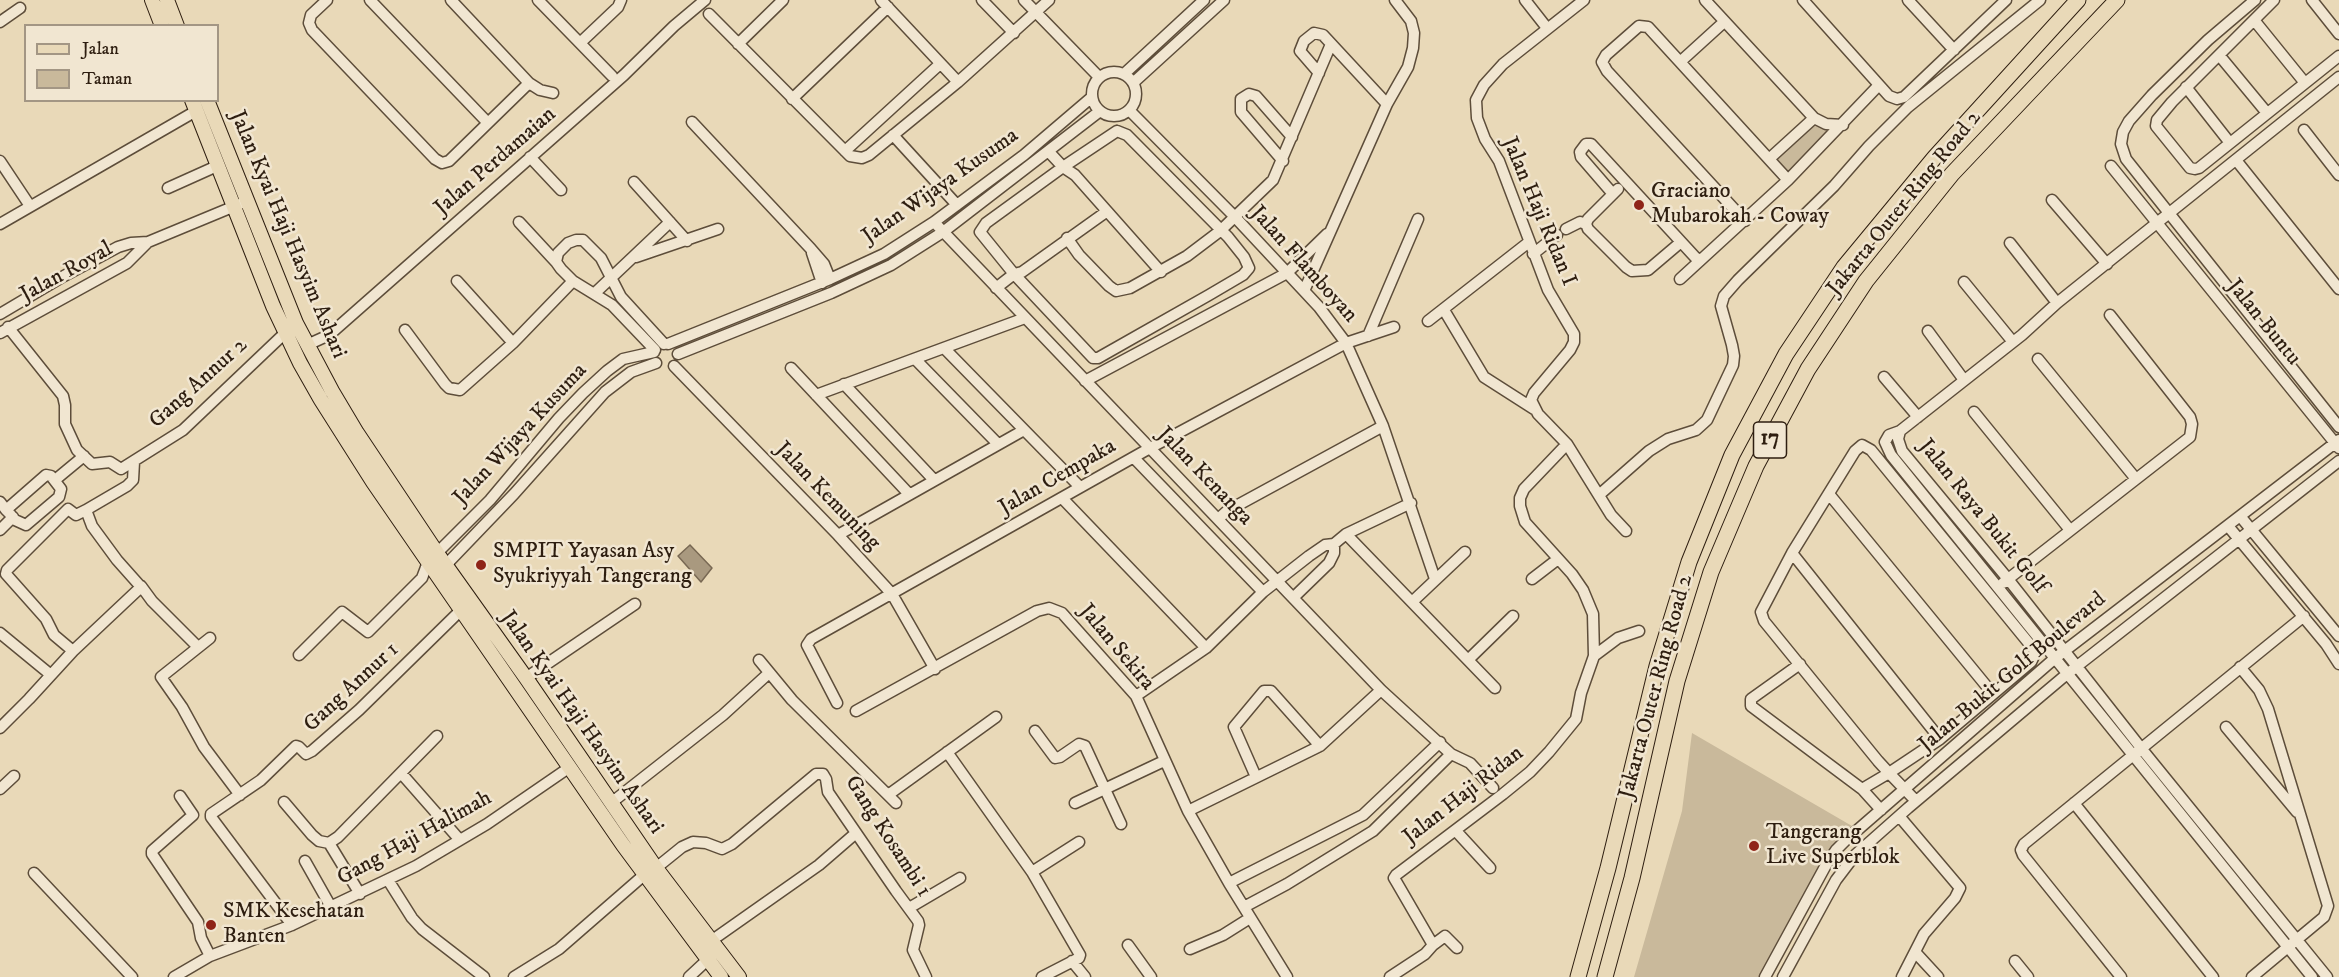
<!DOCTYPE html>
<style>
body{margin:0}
#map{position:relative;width:2339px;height:977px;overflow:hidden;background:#e9d9b8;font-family:"IM FELL DW Pica",serif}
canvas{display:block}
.legend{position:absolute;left:24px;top:24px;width:195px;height:78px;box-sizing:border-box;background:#f1e6d1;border:2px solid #a39684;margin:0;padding:8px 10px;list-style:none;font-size:18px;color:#2e1e10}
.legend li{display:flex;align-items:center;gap:12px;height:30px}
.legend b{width:30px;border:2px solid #a39684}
</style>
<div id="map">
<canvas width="2339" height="977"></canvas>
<ul class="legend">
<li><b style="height:8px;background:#e9d9b8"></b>Jalan</li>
<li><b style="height:16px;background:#c9b99b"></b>Taman</li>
</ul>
</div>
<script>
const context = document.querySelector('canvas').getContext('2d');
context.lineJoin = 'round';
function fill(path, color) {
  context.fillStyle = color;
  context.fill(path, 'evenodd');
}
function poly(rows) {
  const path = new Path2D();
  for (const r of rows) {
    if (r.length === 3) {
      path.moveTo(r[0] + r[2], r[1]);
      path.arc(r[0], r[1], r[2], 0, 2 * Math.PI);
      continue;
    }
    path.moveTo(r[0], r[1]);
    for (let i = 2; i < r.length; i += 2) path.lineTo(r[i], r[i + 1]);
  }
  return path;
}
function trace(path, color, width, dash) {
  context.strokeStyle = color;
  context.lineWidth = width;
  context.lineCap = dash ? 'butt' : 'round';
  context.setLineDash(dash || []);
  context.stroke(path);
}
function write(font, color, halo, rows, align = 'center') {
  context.font = font + ' "IM FELL DW Pica",serif';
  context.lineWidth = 5;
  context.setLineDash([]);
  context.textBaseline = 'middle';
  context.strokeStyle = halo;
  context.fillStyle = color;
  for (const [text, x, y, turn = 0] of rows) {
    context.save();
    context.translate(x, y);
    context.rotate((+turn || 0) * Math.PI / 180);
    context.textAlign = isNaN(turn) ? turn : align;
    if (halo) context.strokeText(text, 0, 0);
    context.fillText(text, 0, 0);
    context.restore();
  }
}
fill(poly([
 [1814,123,1834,129,1788,176,1773,159],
 [1692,733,1852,826,1819,866,1761,977,1634,977,1682,811]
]), '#c9b99b');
const water = poly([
 [690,545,712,568,701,582,678,556,690,545]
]);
fill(water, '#a9997f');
trace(water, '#786853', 1.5);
const minor = poly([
 [327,0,311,15,309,23,312,30,435,159,442,163,449,161,529,83],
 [370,0,488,123],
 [451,0,529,83,540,90,553,93],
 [538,0,612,76],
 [881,0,958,82],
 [982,0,1014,33],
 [1024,0,1099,77],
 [1525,0,1547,28],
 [1705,0,1814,118,1826,124,1843,125],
 [1803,0,1889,96,1897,99,1904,97,2006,0],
 [1908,0,1954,50],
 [2255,0,2208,40,2152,95,2129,121,2123,132,2121,144,2126,159,2339,427],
 [2274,0,2172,102,2157,120,2156,126,2190,168,2195,169,2199,168,2339,56],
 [2312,0,2339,34],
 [709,14,850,156,862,158,869,155,958,82,1049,0],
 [2254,20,2305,83],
 [0,22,20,8],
 [580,43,618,7,621,0],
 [738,44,783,0],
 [2219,55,2267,113],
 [1680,62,1724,22],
 [1114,94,22],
 [1319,73,1300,51,1304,41,1314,33,1323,35,1387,104],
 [1124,74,1204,0],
 [1133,83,1224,0],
 [2186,87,2230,143],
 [792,99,888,7],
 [1129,110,1234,216,1319,307,1346,343,1383,426,1435,579],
 [692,122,811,249,824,264,830,279],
 [2304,130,2339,175],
 [1117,131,1127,135,1228,237,1244,257,1249,268,1243,275,1209,295,1098,358,1093,358,1014,274,980,232,986,223,1063,167,1117,131],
 [893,135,957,205],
 [845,151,940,64],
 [1049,152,1063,167,1075,175,1161,272],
 [530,157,561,190],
 [1769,159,1814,118],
 [2236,160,2339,289],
 [0,161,30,206],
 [1283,161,1241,112,1241,99,1249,94,1256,96,1292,137],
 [2111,166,2339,448],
 [634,182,687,241],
 [168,188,217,166],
 [1618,189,1588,219,1586,224,1588,229,1626,267,1632,271,1648,270,1681,242],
 [1613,194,1581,157,1580,152,1586,144,1591,144,1695,257,1700,260],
 [2052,200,2107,264],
 [1745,221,1607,71,1602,62,1606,55,1639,26,1648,27,1788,180],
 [519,222,556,262],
 [934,222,1381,690,1451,754,1470,763,1493,788],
 [0,224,196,111],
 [1566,229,1580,222,1586,224],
 [1067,238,1079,255,1109,286,1116,291,1130,288,1187,256,1220,231,1273,180,1331,44],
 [2010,243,2057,303],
 [812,253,822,283],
 [1533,254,1557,235],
 [636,257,718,229],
 [1680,279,1788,180,1879,85],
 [457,281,513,343],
 [1964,282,2013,342],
 [996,288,1014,274,1022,272,1106,212],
 [1304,291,1387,104,1408,67,1413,48,1414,33,1411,21,1395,0],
 [595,293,670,222],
 [1444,310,1484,377,1534,409],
 [0,314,64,276,118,247,131,243,148,242,247,201],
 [1428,321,1529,242],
 [8,327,63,396,65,405,65,424,77,450,92,464,110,462,121,469,183,430,285,333],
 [405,330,445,384,449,388,460,390,513,343,573,281],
 [1928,331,1964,380],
 [0,333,127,263,148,242],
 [1368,336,1418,219],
 [668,344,830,279,884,254,934,222,1024,155,1092,97],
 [307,345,329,335,624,75,674,26,705,0],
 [944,348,1080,487],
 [655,350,612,305,573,281,561,269,556,262,558,253,568,243,576,240,583,240,601,258,621,297,664,344],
 [678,354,831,293,891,265,943,232,1100,111],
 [915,359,998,444],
 [2038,359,2136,479],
 [674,366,838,535,892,594,935,669],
 [791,368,909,494],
 [1884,377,1918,417],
 [1085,381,1287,273,1327,234],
 [844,384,934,480],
 [816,395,1025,318],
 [1974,412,2070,530],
 [1900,431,1898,439,1902,451,2008,579,2141,748,2327,977],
 [1567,444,1538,414,1531,400,1534,393,1570,350,1574,342,1574,334,1548,290,1499,161,1485,139,1477,118,1476,100,1484,85,1503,64,1584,0],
 [1134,458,1263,592],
 [55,480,84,456],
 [1829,494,1993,694],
 [1599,495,1649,451,1668,439,1696,430,1707,420,1733,365,1734,356,1732,345,1721,306,1724,296,1738,280,1834,186,1869,146,1908,107,2040,0],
 [1062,498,1206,648],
 [0,502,6,510,11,515,15,520,26,525,59,497,61,489,51,476,46,475,6,510],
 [2240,516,2339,636],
 [1218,519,1227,511,1383,426],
 [2228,526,2326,644,2339,664],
 [0,530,13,517],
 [1346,534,1495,688],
 [838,535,1024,430],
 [1792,553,1940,739],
 [442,569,514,494,605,392,631,372,656,363],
 [1532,579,1558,559],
 [2003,583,2190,437,2192,424,2190,417,2110,315],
 [141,586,152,601,198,647],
 [1293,598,1329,563,1334,553,1334,544],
 [1412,602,1465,552],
 [0,633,51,675],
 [210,638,161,677,182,707,204,747,240,795],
 [73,651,54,635,46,619,6,574,7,570,68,509,76,515,86,510],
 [299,655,342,612,368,632,422,578,428,562,490,500,559,418,583,393,607,371,623,359,654,352],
 [1594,656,1618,638,1639,631],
 [759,660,792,700,896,803],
 [1468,660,1513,616],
 [1800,664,1751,699,1751,706,1862,789,1881,810],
 [2240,667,2259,690,2268,709,2328,906,2324,917,2252,977],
 [526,678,635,604],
 [1136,696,1206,648,1263,592,1309,556,1325,545,1334,544,1346,534,1411,503],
 [837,703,807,645,811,639,1150,448,1346,343,1394,327],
 [856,711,1037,611,1049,608,1062,613,1136,696,1188,811,1229,883,1287,977],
 [2226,727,2297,812],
 [0,728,29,699,73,651,141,587,117,560,92,526,86,510,127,486,133,480,134,462],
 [1035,731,1055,758,1060,757,1079,744,1085,746,1121,824],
 [947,752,1032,872,1080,955,1079,958,1042,977],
 [401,773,459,839],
 [1256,777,1234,727,1264,691,1271,691,1320,746],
 [0,789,14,776],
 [1862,789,1889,773,1940,739,2031,662,2036,652,1871,450,1862,445,1855,451,1792,553,1761,612,1764,621,1878,761,1889,773,1916,801],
 [888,795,996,717],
 [180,796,193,815,152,851,152,854,198,922,201,938,210,956],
 [284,802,312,835,319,841,329,843],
 [611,803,723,715,769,673],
 [1075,803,1164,761],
 [2074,803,2213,977],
 [1188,811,1320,746,1381,690],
 [1899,816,1960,888,1955,898,1924,934,1902,977],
 [1456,831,1490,868],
 [305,861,331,907],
 [656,868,682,847,693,842,706,843,722,849,732,844,816,774,823,774,826,779,828,792,896,891,918,921,919,925,913,950,926,977],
 [1032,872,1079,842],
 [34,873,132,977],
 [388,880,412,918,422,929,484,977],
 [1229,883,1363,815,1440,742],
 [360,894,329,843,338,837,437,736],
 [1244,907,1287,884,1373,831,1451,754],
 [909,908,960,878],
 [292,925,211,817,211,814,261,780,296,746,299,747,306,754,312,751,359,710,461,610],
 [711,941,819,865,856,833],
 [1128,945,1151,977],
 [1433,945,1445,936,1457,948],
 [1190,949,1223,935,1250,918],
 [1915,952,1938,977],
 [1072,961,1085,977],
 [2015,961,2028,977],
 [174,977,210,956,292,925,416,866,487,824,570,767],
 [514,977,559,949,644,875],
 [689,977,718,950],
 [1390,977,1425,954,1433,945,1397,883,1394,878,1396,875,1503,794,1530,772,1549,752,1576,719,1581,693,1594,656,1593,614,1583,590,1572,574,1525,522,1520,506,1520,498,1524,489,1567,444,1611,515,1626,531],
 [1765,977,1826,865,1836,850,1846,840,2054,659,2339,440],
 [1783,977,1836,880,1855,855,1908,808,2067,674,2339,461],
 [2121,977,2023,855,2021,850,2024,844,2304,616],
 [2312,977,1937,512,1891,455,1885,442,1889,435,1900,431,2022,335,2057,303,2339,77]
]);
const major = poly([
 [152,0,162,26],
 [167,0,177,26],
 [192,100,273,306,300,363,321,400,373,482,623,845,721,977],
 [207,100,296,323,332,391,357,433,437,553,526,678,656,868,739,977]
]);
const highway = poly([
 [1578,977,1608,868,1657,666,1689,562,1732,455,1786,354,1844,267,1935,157,2078,0],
 [1605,977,1632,878,1677,681,1711,572,1756,466,1808,369,1866,281,1952,174,2117,0]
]);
trace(minor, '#5d4d3a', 13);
trace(major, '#2e1e10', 16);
trace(highway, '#2e1e10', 17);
trace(minor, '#f1e6d1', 10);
trace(major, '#e9d9b8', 14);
trace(highway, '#e9d9b8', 15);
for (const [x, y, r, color] of [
 [1639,205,6,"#8f2418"],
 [481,565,6,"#8f2418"],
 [1754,846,6,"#8f2418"],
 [211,925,6,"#8f2418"]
]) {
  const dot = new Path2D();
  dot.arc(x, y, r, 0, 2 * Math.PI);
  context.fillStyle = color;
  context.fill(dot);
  trace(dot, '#f1e6d1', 2);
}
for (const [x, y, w] of [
 [1770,440,33]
]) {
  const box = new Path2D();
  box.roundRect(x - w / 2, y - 18, w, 36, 4.5);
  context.fillStyle = '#f1e6d1';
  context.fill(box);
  trace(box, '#2e1e10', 1.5);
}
write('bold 21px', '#2e1e10', null, [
 ["17",1770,440]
]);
write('22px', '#2e1e10', '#f1e6d1', [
 ["Jalan Perdamaian",496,162,-41],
 ["Jalan Wijaya Kusuma",941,187,-35],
 ["Jakarta Outer Ring Road 2",1905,204,-51],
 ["Jalan Haji Ridan I",1538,212,67],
 ["Jalan Kyai Haji Hasyim Ashari",287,235,67],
 ["Jalan Flamboyan",1303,265,48],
 ["Jalan Royal",67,273,-29],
 ["Jalan Buntu",2263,323,51],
 ["Gang Annur 2",199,384,-42],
 ["Jalan Wijaya Kusuma",521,435,-47],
 ["Jalan Kenanga",1204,477,46],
 ["Jalan Cempaka",1058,478,-30],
 ["Jalan Kemuning",827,497,46],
 ["Jalan Raya Bukit Golf",1982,517,51],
 ["Jalan Sekira",1116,648,50],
 ["Jalan Bukit Golf Boulevard",2013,673,-40],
 ["Jakarta Outer Ring Road 2",1657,687,-75],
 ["Gang Annur 1",352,688,-43],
 ["Jalan Kyai Haji Hasyim Ashari",581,723,55],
 ["Jalan Haji Ridan",1464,796,-38],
 ["Gang Kosambi 1",887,837,57],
 ["Gang Haji Halimah",415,839,-29]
]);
write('22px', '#2e1e10', '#f1e6d1', [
 ["Graciano",1651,192],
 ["Mubarokah - Coway",1651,217],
 ["SMPIT Yayasan Asy",493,552],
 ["Syukriyyah Tangerang",493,577],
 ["Tangerang",1766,833],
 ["Live Superblok",1766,858],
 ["SMK Kesehatan",223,912],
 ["Banten",223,937]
], 'left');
</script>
